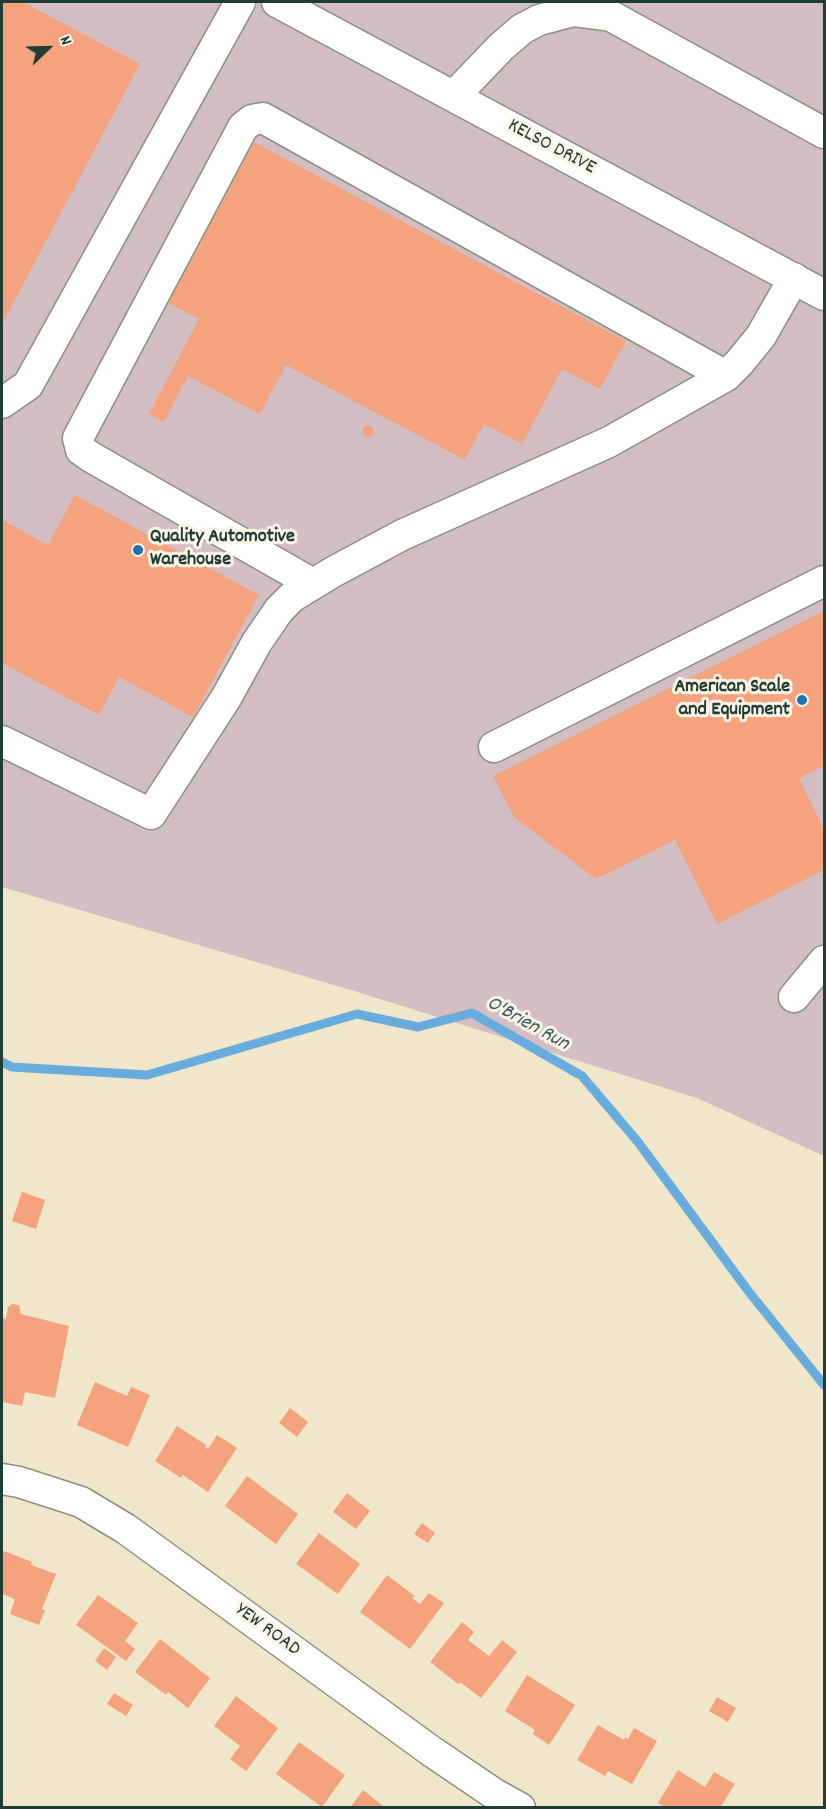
<!DOCTYPE html>
<style>
body{margin:0}
#map{position:relative;width:826px;height:1809px;overflow:hidden;background:#f0e6c9;font-family:Dekko,sans-serif}
canvas{display:block}
.frame{position:absolute;inset:0;border:3px solid #1f3d34;pointer-events:none}
.north{position:absolute;left:18px;top:18px;width:60px;height:60px;-webkit-text-stroke:4px #fcf5e5;paint-order:stroke;rotate:67deg;font-size:16px;font-weight:700;line-height:24px;text-align:center;color:#1f3d34}
.north::after{content:'';display:block;margin:auto;width:21px;height:27px;background:#1f3d34;clip-path:polygon(50% 0,100% 100%,50% 72%,0 100%)}
</style>
<div id="map">
<canvas width="826" height="1809"></canvas>
<div class="frame"></div>
<div class="north">N</div>
</div>
<script>
const context = document.querySelector('canvas').getContext('2d');
context.lineJoin = 'round';
function fill(path, color) {
  context.fillStyle = color;
  context.fill(path, 'evenodd');
}
function poly(rows) {
  const path = new Path2D();
  for (const r of rows) {
    if (r.length === 3) {
      path.moveTo(r[0] + r[2], r[1]);
      path.arc(r[0], r[1], r[2], 0, 2 * Math.PI);
      continue;
    }
    path.moveTo(r[0], r[1]);
    for (let i = 2; i < r.length; i += 2) path.lineTo(r[i], r[i + 1]);
  }
  return path;
}
function trace(path, color, width, dash) {
  context.strokeStyle = color;
  context.lineWidth = width;
  context.lineCap = dash ? 'butt' : 'round';
  context.setLineDash(dash || []);
  context.stroke(path);
}
function write(font, color, halo, rows, align = 'center') {
  context.font = font + ' Dekko,sans-serif';
  context.lineWidth = 6;
  context.setLineDash([]);
  context.textBaseline = 'middle';
  context.strokeStyle = halo;
  context.fillStyle = color;
  for (const [text, x, y, turn = 0] of rows) {
    context.save();
    context.translate(x, y);
    context.rotate((+turn || 0) * Math.PI / 180);
    context.textAlign = isNaN(turn) ? turn : align;
    if (halo) context.strokeText(text, 0, 0);
    context.fillText(text, 0, 0);
    context.restore();
  }
}
fill(poly([
 [2,2,824,2,824,1156,697,1098,351,990,2,887]
]), '#d2bec3');
trace(poly([
 [2,1062,12,1067,147,1075,357,1014,418,1027,472,1013,582,1076,638,1142,749,1292,824,1385]
]), '#67acdd', 9);
fill(poly([
 [2,2,23,2,140,64,2,324],
 [254,142,626,341,600,389,562,369,522,444,484,424,465,460,286,365,260,414,188,376,164,422,149,414,199,319,168,303],
 [368,431,5.5],
 [75,495,259,595,193,717,119,677,99,715,2,663,2,520,48,545],
 [824,611,824,766,799,778,824,830,824,870,717,924,675,840,596,879,514,817,493,776],
 [22,1192,45,1200,36,1229,12,1221],
 [12,1304,19,1305,21,1314,69,1326,55,1398,25,1392,22,1406,2,1402,2,1344,3,1336,2,1335,2,1318,6,1319,8,1307],
 [95,1382,127,1396,131,1387,150,1395,128,1447,77,1425],
 [290,1408,308,1422,297,1437,279,1423],
 [177,1426,206,1445,205,1447,208,1449,217,1435,237,1448,208,1492,183,1475,181,1478,155,1461],
 [247,1476,298,1514,276,1544,225,1506],
 [347,1493,370,1511,356,1529,333,1512],
 [422,1523,435,1533,428,1543,414,1534],
 [319,1533,360,1564,338,1594,296,1564],
 [4,1551,32,1562,31,1565,56,1574,42,1609,45,1610,39,1625,10,1614,15,1599,2,1594,2,1556],
 [387,1575,415,1596,412,1598,420,1604,429,1593,444,1603,410,1649,360,1612],
 [98,1595,138,1623,125,1641,135,1649,126,1661,76,1625],
 [462,1622,474,1632,468,1640,489,1656,502,1640,517,1652,481,1698,460,1682,458,1684,430,1662],
 [160,1639,210,1678,188,1708,168,1692,166,1695,135,1672],
 [104,1648,116,1657,107,1670,95,1661],
 [527,1675,575,1705,549,1745,533,1734,535,1730,505,1711],
 [114,1693,133,1705,126,1716,107,1704],
 [236,1696,278,1728,246,1771,230,1759,240,1746,214,1726],
 [717,1697,736,1708,728,1722,709,1711],
 [598,1725,624,1740,625,1737,628,1739,634,1728,657,1741,632,1784,608,1771,605,1776,577,1760],
 [299,1742,345,1775,322,1807,276,1774],
 [678,1770,705,1787,714,1772,735,1784,720,1808,665,1808,658,1803],
 [363,1790,386,1808,350,1808]
]), '#f4a37e');
const minor = poly([
 [277,2,824,295],
 [454,96,501,47,522,29,539,20,573,11,611,16,824,133],
 [2,403,28,385,240,2],
 [313,584,91,457,81,450,78,438,243,127,252,120,263,118,726,376],
 [2,741,151,814,226,698,257,642,279,610,292,597,333,572,402,535,609,442,726,376,739,363,761,336,794,278],
 [494,747,824,581],
 [794,997,824,961],
 [2,1479,19,1482,81,1502,126,1529,431,1751,493,1793,520,1808]
]);
trace(minor, '#88927e', 33);
trace(minor, '#fff', 30);
for (const [x, y, r, color] of [
 [138,550,6,"#1f6fb2"],
 [802,700,6,"#1f6fb2"]
]) {
  const dot = new Path2D();
  dot.arc(x, y, r, 0, 2 * Math.PI);
  context.fillStyle = color;
  context.fill(dot);
  trace(dot, '#fcf5e5', 2);
}
write('20px', '#1f3d34', '#fcf5e5', [
 ["KELSO DRIVE",551,148,28],
 ["YEW ROAD",267,1631,36]
]);
write('bold 20px', '#1f3d34', '#fcf5e5', [
 ["Quality Automotive",150,538],
 ["Warehouse",150,561],
 ["American Scale",790,688,"right"],
 ["and Equipment",790,711,"right"]
], 'left');
write('italic 21px', '#355e67', '#fcf5e5', [
 ["O'Brien Run",527,1025,29]
]);
</script>
